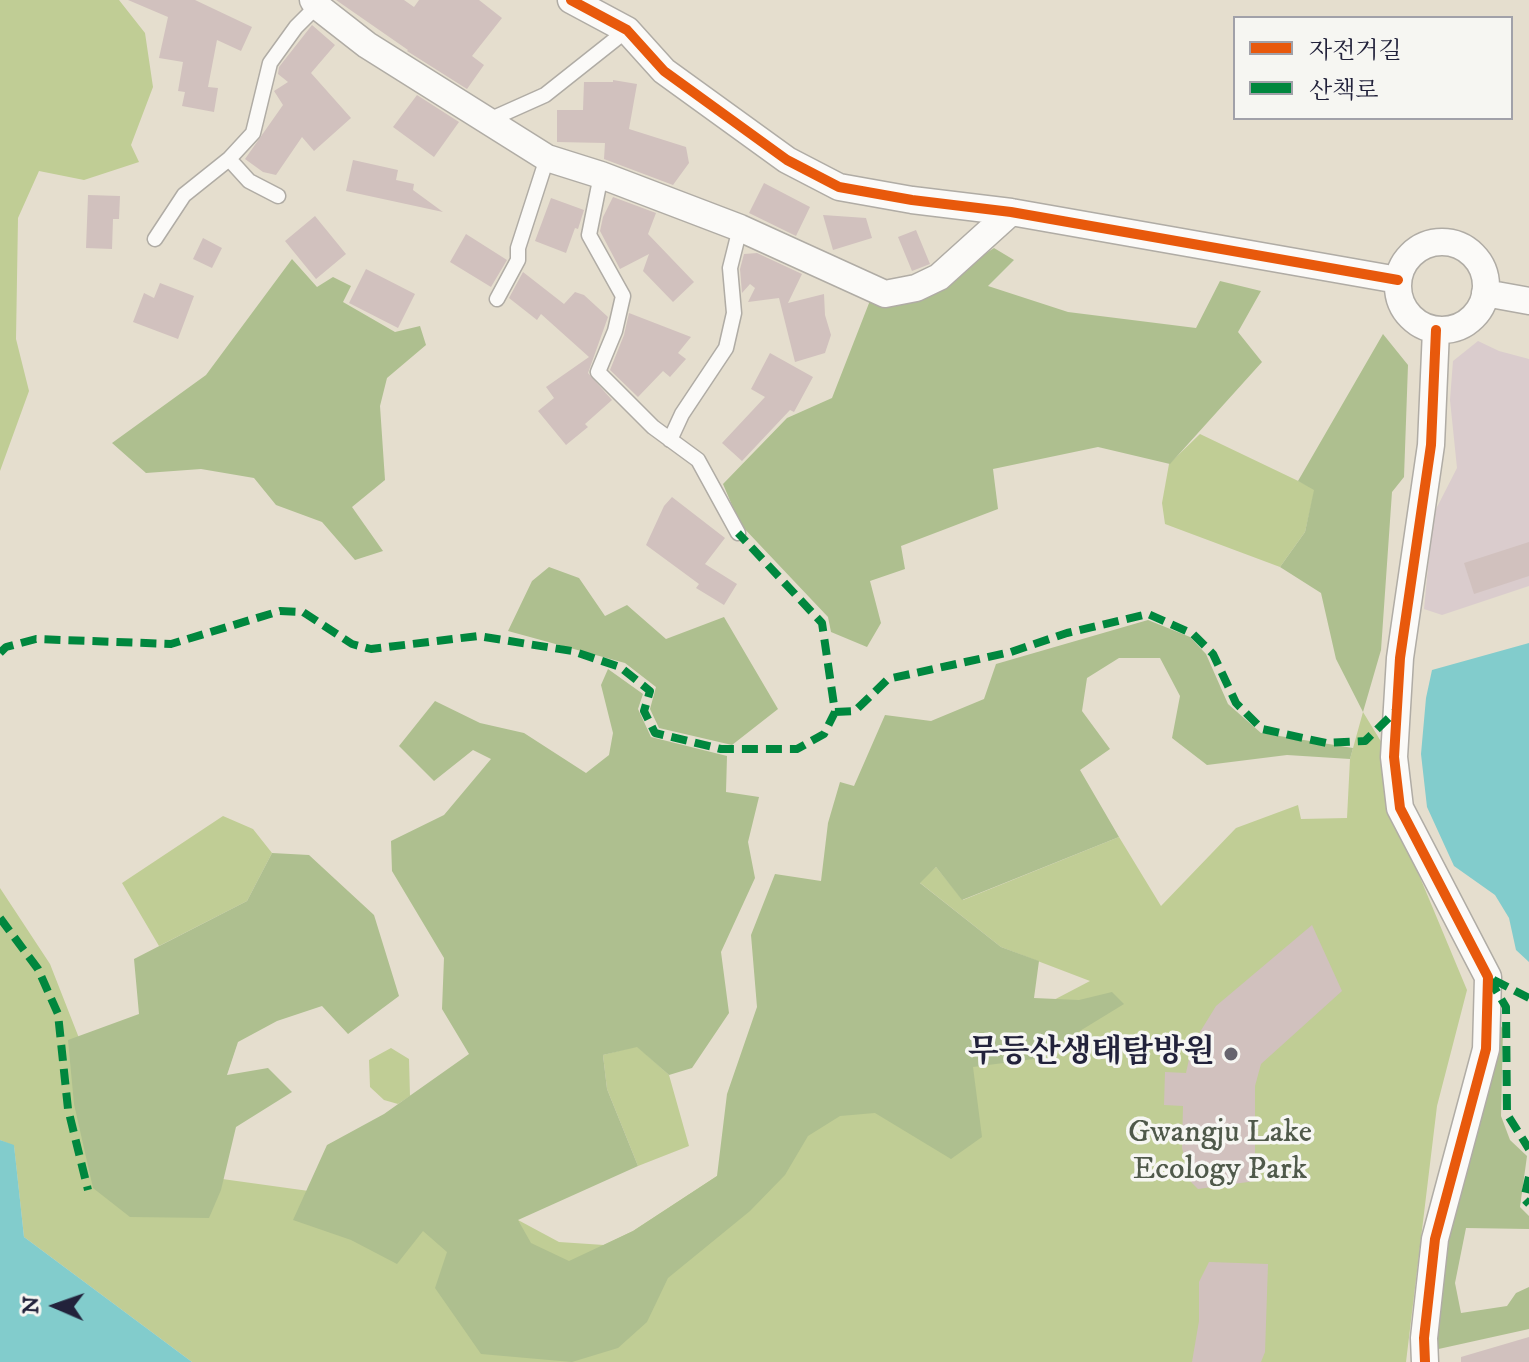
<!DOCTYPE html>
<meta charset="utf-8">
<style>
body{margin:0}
#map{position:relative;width:1529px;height:1362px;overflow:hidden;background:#e5dece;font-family:"IM FELL DW Pica","Noto Serif KR",serif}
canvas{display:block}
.legend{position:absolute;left:1233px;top:16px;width:280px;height:104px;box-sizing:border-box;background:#f6f6f2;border:2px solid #a1a1a9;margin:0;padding:10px 14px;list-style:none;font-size:24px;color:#22223b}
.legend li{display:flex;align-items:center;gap:16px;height:40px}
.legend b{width:40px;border:2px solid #a1a1a9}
.north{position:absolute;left:16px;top:1266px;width:80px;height:80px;-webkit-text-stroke:6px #f6f6f2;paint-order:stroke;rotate:272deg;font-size:22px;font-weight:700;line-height:32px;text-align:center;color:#22223b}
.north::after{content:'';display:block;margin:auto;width:28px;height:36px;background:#22223b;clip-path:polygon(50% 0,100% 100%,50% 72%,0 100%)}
</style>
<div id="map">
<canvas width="1529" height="1362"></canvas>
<ul class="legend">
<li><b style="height:10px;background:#e8590c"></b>자전거길</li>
<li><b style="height:10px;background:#00873e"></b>산책로</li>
</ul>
<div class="north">N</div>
</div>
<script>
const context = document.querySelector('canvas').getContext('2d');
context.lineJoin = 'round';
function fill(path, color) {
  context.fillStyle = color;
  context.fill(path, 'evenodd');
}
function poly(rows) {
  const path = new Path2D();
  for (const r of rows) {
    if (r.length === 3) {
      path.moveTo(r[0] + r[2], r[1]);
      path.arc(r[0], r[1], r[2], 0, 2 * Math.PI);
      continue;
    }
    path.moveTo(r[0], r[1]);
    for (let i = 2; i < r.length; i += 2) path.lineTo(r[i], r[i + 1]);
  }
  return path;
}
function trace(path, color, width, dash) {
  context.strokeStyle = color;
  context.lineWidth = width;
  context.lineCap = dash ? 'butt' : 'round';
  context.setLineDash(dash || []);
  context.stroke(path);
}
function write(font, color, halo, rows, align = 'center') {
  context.font = font + ' "IM FELL DW Pica","Noto Serif KR",serif';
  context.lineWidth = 7;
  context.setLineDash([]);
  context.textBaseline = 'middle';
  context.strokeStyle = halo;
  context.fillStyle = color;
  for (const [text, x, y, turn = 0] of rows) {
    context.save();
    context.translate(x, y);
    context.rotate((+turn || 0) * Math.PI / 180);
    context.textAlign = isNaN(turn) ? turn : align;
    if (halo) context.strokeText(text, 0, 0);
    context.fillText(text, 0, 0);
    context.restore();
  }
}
fill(poly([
 [1478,341,1499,351,1529,359,1529,586,1442,615,1424,609,1433,515,1457,468,1450,400,1453,361]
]), '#dacccd');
fill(poly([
 [0,0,119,0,145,33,153,87,131,145,139,162,84,180,39,171,18,218,16,339,29,391,0,471],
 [1200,434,1315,489,1305,532,1280,567,1165,524,1162,503,1169,464],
 [1363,712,1385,748,1389,803,1467,990,1437,1106,1406,1362,192,1362,24,1237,14,1146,0,1140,0,888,50,964,97,1084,179,1173,518,1220,559,1242,604,1245,633,1231,717,1176,1090,981,1001,947,919,882,936,867,963,900,1119,837,1161,906,1236,828,1298,805,1301,819,1347,818,1350,759],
 [223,816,253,829,272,853,247,901,159,946,122,883],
 [637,1046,669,1075,689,1146,638,1166,607,1089,603,1055],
 [391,1048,409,1059,410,1096,398,1104,384,1100,370,1087,369,1060]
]), '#c0cd95');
fill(poly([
 [994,248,1014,260,988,286,1068,312,1196,328,1220,281,1261,291,1238,332,1262,362,1170,464,1098,447,993,469,998,509,901,546,905,569,870,581,881,623,867,647,831,632,828,617,740,524,723,484,787,418,832,398,871,298,895,306,930,290],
 [292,259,317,287,333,277,351,286,343,302,395,332,420,326,426,345,387,378,380,406,385,480,352,507,383,551,355,560,322,522,276,505,254,478,201,469,146,473,112,443,206,375],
 [1383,334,1408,365,1404,477,1392,492,1381,650,1363,712,1336,659,1321,593,1280,567,1305,532,1314,490,1298,481],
 [549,567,579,578,605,616,627,605,666,639,724,617,778,709,732,745,659,728,650,709,656,687,625,663,508,631,532,581],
 [1148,620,1190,637,1206,654,1228,704,1261,733,1353,748,1350,759,1287,755,1207,765,1172,738,1180,696,1160,658,1119,658,1087,678,1082,711,1110,749,1080,770,1119,837,962,900,936,867,920,883,1001,947,1039,961,1034,998,1079,1000,1112,992,1124,1004,1034,1059,973,1067,982,1137,951,1159,875,1113,840,1116,808,1136,785,1175,750,1211,668,1278,647,1322,618,1348,572,1362,481,1354,435,1288,447,1252,423,1231,397,1264,351,1240,293,1220,327,1145,384,1114,469,1054,442,1009,444,958,392,871,391,841,444,815,491,759,473,750,434,781,399,746,435,701,480,723,524,733,586,773,609,755,613,733,601,685,608,669,643,694,638,709,651,737,727,756,726,792,759,797,748,842,755,878,721,952,729,1013,692,1068,669,1075,637,1047,603,1055,607,1089,638,1166,518,1220,531,1243,569,1261,633,1231,717,1176,727,1094,757,1007,751,935,775,874,821,881,828,823,840,782,854,786,885,715,931,721,984,699,996,664],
 [272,853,309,855,374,915,399,996,348,1034,322,1006,277,1021,238,1042,227,1075,268,1068,292,1092,236,1127,221,1190,209,1218,130,1217,93,1188,74,1104,68,1040,139,1014,134,959,247,901],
 [1496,1019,1503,1029,1501,1116,1510,1140,1527,1156,1520,1207,1529,1216,1529,1229,1466,1228,1455,1283,1461,1313,1507,1306,1516,1293,1529,1287,1529,1329,1434,1350,1432,1311]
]), '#aebf8f');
fill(poly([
 [1529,643,1529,962,1516,950,1509,918,1495,895,1454,866,1427,807,1421,754,1426,698,1432,670],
 [0,1140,14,1145,24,1237,192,1362,0,1362]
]), '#82cccc');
fill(poly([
 [128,0,195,0,252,27,241,51,217,40,208,87,218,88,214,112,182,106,185,92,178,91,183,62,159,58,168,17],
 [336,0,404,0,414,7,419,0,479,0,502,18,472,56,484,65,467,89,407,51,408,50],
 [312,25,335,45,311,73,351,118,314,151,302,137,276,175,263,172,245,159,283,105,274,91,288,82,278,74,279,67],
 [613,80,637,84,629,129,686,147,689,163,673,185,604,159,605,143,557,142,557,110,583,110,584,82,613,82],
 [417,95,459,122,434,157,393,127],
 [353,160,398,170,396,180,414,184,413,190,443,212,346,191],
 [764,183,810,207,796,236,749,213],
 [88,195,120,196,119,219,113,219,112,249,86,248],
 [613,197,656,213,648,234,694,282,673,302,643,271,649,254,620,269,600,231,603,217],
 [551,198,584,210,578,229,575,228,566,253,535,241],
 [823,215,866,218,872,238,833,250],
 [315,216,346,254,316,279,285,241],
 [916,230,930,264,912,271,898,237],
 [466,234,507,260,491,287,450,262],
 [203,238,222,248,212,268,193,259],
 [757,253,802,274,788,303,824,294,825,315,831,335,825,353,795,362,779,298,748,302,755,288,750,284,742,293,740,269,744,254],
 [366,269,415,294,398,328,349,303],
 [523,272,564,304,575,292,584,295,608,317,588,373,612,400,585,424,588,427,566,445,538,411,554,398,546,387,589,357,541,314,537,320,509,298],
 [160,283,194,296,178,339,133,322,144,293,154,298],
 [629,313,691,337,678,353,686,359,670,377,663,371,638,397,610,370,624,335],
 [770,353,813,377,794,412,790,410,742,461,722,443,765,397,751,389],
 [672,497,725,538,705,564,737,584,724,605,696,588,699,584,646,545,664,506],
 [1529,542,1529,576,1474,594,1464,563],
 [1312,925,1342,991,1261,1064,1255,1086,1255,1181,1198,1189,1191,1182,1182,1148,1183,1106,1164,1105,1165,1072,1186,1073,1192,1045,1216,1006],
 [1209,1262,1268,1264,1265,1352,1261,1362,1192,1362,1199,1321,1199,1282],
 [1529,1337,1529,1362,1461,1362,1461,1357]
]), '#d1c1be');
const lane = poly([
 [489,120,545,95,627,30],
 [229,159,249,181,278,196],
 [601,175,589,235,623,296,615,331,598,372,653,427,698,460,738,533],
 [155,239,184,195,229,159,253,133,270,63,296,27,317,6],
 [497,299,518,260,518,248,547,158],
 [670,440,682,414,726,348,734,313,730,268,740,228]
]);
const street = poly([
 [313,0,317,6,367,45,547,158,601,175,740,228,885,294,916,288,939,277,1011,212],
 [571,0,627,30,664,71,787,160,839,187,912,200,1011,212,1398,280],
 [1442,286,44],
 [1485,293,1529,301],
 [1425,1362,1424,1338,1435,1239,1486,1049,1488,977,1400,808,1394,757,1400,658,1431,445,1436,330]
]);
trace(lane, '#b0aca5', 17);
trace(street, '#b0aca5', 29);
trace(lane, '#fbfaf8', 14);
trace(street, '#fbfaf8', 26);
trace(poly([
 [0,653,6,647,36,639,171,644,280,611,303,612,352,644,371,649,478,636,572,651,620,667,650,691,644,711,655,733,721,749,797,749,824,734,835,712,822,623,738,533],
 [835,712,855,711,888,679,1011,652,1067,633,1148,614,1193,634,1213,654,1236,703,1262,729,1326,743,1365,741,1395,712],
 [0,918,38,969,58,1014,68,1109,88,1190],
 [1529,998,1488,977,1506,1007,1507,1114,1529,1149],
 [1529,1177,1524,1199,1529,1204]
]), '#00873e', 8, [16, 8]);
trace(poly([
 [571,0,627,30,664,71,787,160,839,187,912,200,1011,212,1398,280],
 [1425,1362,1424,1338,1435,1239,1486,1049,1488,977,1400,808,1394,757,1400,658,1431,445,1436,330]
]), '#e8590c', 10);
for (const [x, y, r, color] of [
 [1231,1054,8,"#66646e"]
]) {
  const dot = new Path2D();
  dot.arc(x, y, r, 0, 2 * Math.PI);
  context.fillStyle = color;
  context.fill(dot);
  trace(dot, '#f6f6f2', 3);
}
write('bold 32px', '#22223b', '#f6f6f2', [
 ["무등산생태탐방원",1215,1054]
], 'right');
write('32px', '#4f594a', '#f6f6f2', [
 ["Gwangju Lake",1220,1134],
 ["Ecology Park",1220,1171]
]);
</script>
